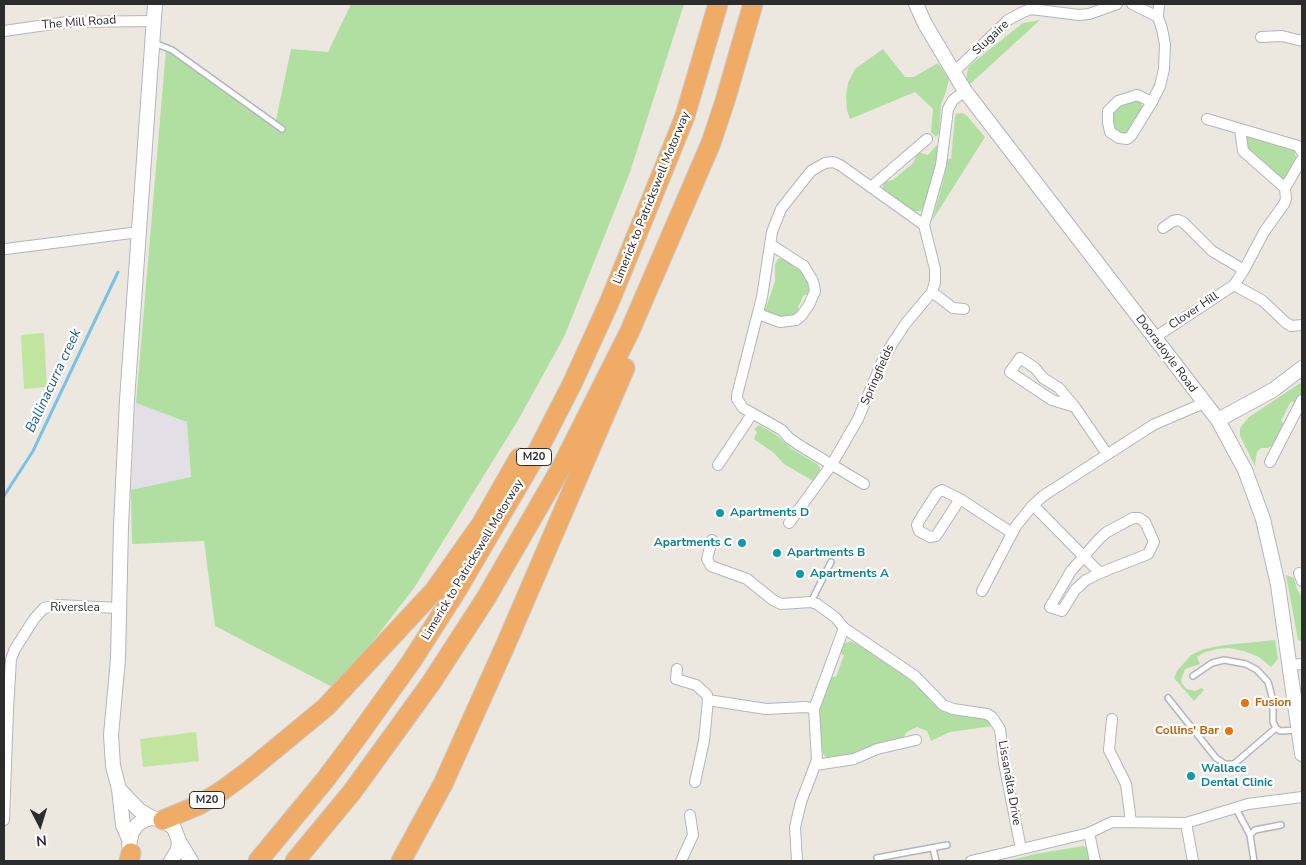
<!DOCTYPE html>
<meta charset="utf-8">
<style>
body{margin:0}
#map{position:relative;width:1306px;height:865px;overflow:hidden;background:#ece8e0;font-family:"Nunito Sans",sans-serif}
canvas{display:block}
.frame{position:absolute;inset:0;border:5px solid #2c2c2c;pointer-events:none}
.north{position:absolute;left:15px;top:800px;width:50px;height:50px;-webkit-text-stroke:4px #fff;paint-order:stroke;rotate:175deg;font-size:14px;font-weight:700;line-height:20px;text-align:center;color:#2c2c2c}
.north::after{content:'';display:block;margin:auto;width:18px;height:22px;background:#2c2c2c;clip-path:polygon(50% 0,100% 100%,50% 72%,0 100%)}
</style>
<div id="map">
<canvas width="1306" height="865"></canvas>
<div class="frame"></div>
<div class="north">N</div>
</div>
<script>
const context = document.querySelector('canvas').getContext('2d');
context.lineJoin = 'round';
function fill(path, color) {
  context.fillStyle = color;
  context.fill(path, 'evenodd');
}
function poly(rows) {
  const path = new Path2D();
  for (const r of rows) {
    path.moveTo(r[0], r[1]);
    for (let i = 2; i < r.length; i += 2) path.lineTo(r[i], r[i + 1]);
  }
  return path;
}
function trace(path, color, width, dash) {
  context.strokeStyle = color;
  context.lineWidth = width;
  context.lineCap = dash ? 'butt' : 'round';
  context.setLineDash(dash || []);
  context.stroke(path);
}
function write(font, color, halo, rows, align = 'center') {
  context.font = font + ' "Nunito Sans",sans-serif';
  context.lineWidth = 4.5;
  context.setLineDash([]);
  context.textBaseline = 'middle';
  context.strokeStyle = halo;
  context.fillStyle = color;
  for (const [text, x, y, turn = 0] of rows) {
    context.save();
    context.translate(x, y);
    context.rotate((+turn || 0) * Math.PI / 180);
    context.textAlign = isNaN(turn) ? turn : align;
    if (halo) context.strokeText(text, 0, 0);
    context.fillText(text, 0, 0);
    context.restore();
  }
}
fill(poly([
 [136,403,187,422,191,477,131,490]
]), '#e2dfe6');
fill(poly([
 [351,4,684,4,630,172,564,337,517,422,414,588,336,689,215,626,204,541,132,544,131,490,191,477,187,422,136,403,166,49,276,120,291,49,328,52],
 [1040,20,969,85,966,81,968,68,975,61,1023,23],
 [883,49,905,77,914,77,938,63,949,79,946,92,941,104,939,133,936,137,931,132,933,109,915,92,850,119,847,110,846,96,848,83,855,69],
 [1134,101,1140,102,1143,107,1127,135,1122,136,1114,129,1113,114,1122,105],
 [962,113,966,115,985,137,932,221,943,182,947,159,951,159,955,117,956,114],
 [1249,136,1294,150,1297,161,1285,180,1282,180,1246,150,1246,138],
 [936,146,939,146,937,160,925,203,921,211,911,211,887,191,883,190,883,182,893,180,913,163,918,152,928,155],
 [780,258,786,259,803,273,807,280,810,290,809,294,804,295,798,307,799,312,793,316,779,318,768,314,765,310,775,282,775,265,777,260],
 [1302,382,1302,393,1295,403,1291,401,1281,421,1284,424,1278,439,1273,445,1268,448,1261,448,1257,452,1255,463,1256,468,1240,436,1240,428,1249,417],
 [759,425,775,434,792,449,817,464,820,468,820,473,813,481,784,464,774,453,754,439,757,432,754,429],
 [1286,575,1294,578,1297,589,1302,598,1302,642,1298,640],
 [1275,640,1278,659,1271,667,1259,657,1244,651,1229,648,1217,649,1203,653,1197,657,1200,664,1185,669,1181,680,1182,684,1187,689,1195,691,1202,688,1204,690,1194,701,1174,678,1177,671,1191,655,1204,649,1225,645],
 [851,641,878,655,898,670,922,690,931,702,943,711,986,719,993,726,950,732,931,741,927,731,917,727,907,732,902,739,873,745,855,754,830,758,826,757,823,754,821,744,819,710,832,676,836,677,844,655,840,653,843,644],
 [1083,846,1088,849,1090,861,1007,861,1035,854]
]), '#b1dea1');
fill(poly([
 [44,333,47,387,24,389,21,335],
 [196,732,199,761,143,767,140,739]
]), '#c1e49e');
trace(poly([
 [4,496,33,451,118,272]
]), '#7cc1e5', 3);
const lane = poly([
 [154,43,172,50,282,129],
 [811,602,831,562],
 [1193,676,1212,663,1224,660,1246,664,1257,670,1268,682,1273,700,1273,722,1276,728,1280,731,1298,730],
 [1168,698,1216,758,1225,764,1234,764,1276,728],
 [1235,807,1250,835,1255,830,1281,825],
 [1250,835,1254,861],
 [933,848,936,861],
 [877,858,947,845]
]);
const street = poly([
 [1132,4,1158,17],
 [4,31,67,22,154,21],
 [1261,37,1282,36,1302,41],
 [954,72,1008,20,1023,12,1031,9,1079,15,1089,14,1117,4],
 [1152,102,1137,95,1118,101,1108,111,1108,122,1110,132,1119,138,1127,139,1131,136,1152,102,1160,86,1164,69,1165,44,1162,29,1158,17,1159,4],
 [1207,119,1298,146,1302,152],
 [1240,129,1243,151,1285,188],
 [871,187,927,139],
 [1163,228,1173,221,1178,220,1183,222,1212,251,1244,270],
 [6,249,139,232],
 [1234,285,1263,301,1285,322,1291,326,1302,325],
 [932,292,953,308,964,309],
 [758,314,780,322,796,320,801,316,809,305,815,291,813,281,804,266,770,244],
 [1154,338,1234,285,1244,270,1264,232,1284,204,1286,199,1285,188,1302,159],
 [1075,407,1052,400,1010,372,1020,358,1035,368,1043,378,1059,388,1075,407,1107,454],
 [1270,462,1302,400],
 [718,465,752,414],
 [864,484,799,445,789,438,782,430,743,408,737,399,737,395,762,297,772,232,781,209,811,171,825,163,833,162,840,165,924,225],
 [960,499,936,536,930,537,919,531,917,525,919,521,937,493,942,490,960,499,1012,533],
 [1033,505,1100,573],
 [1133,518,1139,518,1145,522,1154,542,1148,554,1100,573,1086,580,1075,590,1062,611,1050,607,1071,571,1100,538,1107,532,1133,518],
 [789,523,832,464,858,419,882,362,892,344,906,323,932,292,935,282,935,269,924,225,941,165,948,109,953,100,965,91],
 [712,540,707,559,711,566,747,579,773,600,781,604,811,602,817,604,836,618,844,628,915,676,943,705,953,709,987,714,992,717,1000,729,1004,763,1021,849],
 [1299,573,1302,581],
 [982,591,1016,526,1033,505,1043,496,1153,425,1197,406,1203,402],
 [1289,665,1302,664],
 [677,669,676,679,696,685,707,695,708,700,766,709,806,707,814,709],
 [1112,719,1109,750,1126,784,1131,822],
 [816,765,854,759,877,749,916,740],
 [695,782,704,741,708,700],
 [4,820,8,709,11,659,15,649,34,619,44,608,58,605,119,608],
 [1186,823,1193,861],
 [1089,833,1095,861],
 [681,861,693,835,690,815],
 [797,861,795,827,801,802,817,760,814,709,844,628],
 [971,861,1089,833,1112,822,1186,823,1248,804,1302,797]
]);
const secondary = poly([
 [916,4,925,24,965,91,1218,420,1245,470,1263,519,1278,585,1302,754],
 [1218,420,1273,390,1302,368],
 [119,789,139,810,152,818],
 [129,839,123,825,119,789,113,766,111,735,118,659,121,526,127,400,155,4],
 [179,841,191,861],
 [129,845,132,832,137,825,144,820,152,818,163,820,174,828,179,841,178,850,171,861]
]);
const highway = poly([
 [163,820,199,805,223,790,246,773,326,707,434,591,482,523,519,458],
 [129,861,131,853],
 [258,861,325,780,358,736,411,662,457,590,532,462,572,384,609,303,667,161,685,116,718,4],
 [295,861,352,792,431,683,486,598,561,468,629,333,711,143,725,101,753,4],
 [401,861,443,784,506,644,625,368]
]);
trace(lane, '#b3b5be', 8);
trace(street, '#b3b5be', 12);
trace(secondary, '#b3b5be', 16);
trace(highway, '#c8c8c8', 21);
trace(lane, '#fff', 5);
trace(street, '#fff', 10);
trace(secondary, '#fff', 14);
trace(highway, '#f0ac67', 19);
for (const [x, y, r, color] of [
 [720,513,5,"#0f9aa8"],
 [742,543,5,"#0f9aa8"],
 [777,553,5,"#0f9aa8"],
 [800,574,5,"#0f9aa8"],
 [1245,703,5,"#e8710a"],
 [1229,731,5,"#e8710a"],
 [1191,776,5,"#0f9aa8"]
]) {
  const dot = new Path2D();
  dot.arc(x, y, r, 0, 2 * Math.PI);
  context.fillStyle = color;
  context.fill(dot);
  trace(dot, '#fff', 2);
}
for (const [x, y, w] of [
 [534,457,35],
 [207,800,35]
]) {
  const box = new Path2D();
  box.roundRect(x - w / 2, y - 8.5, w, 17, 4);
  context.fillStyle = '#fff';
  context.fill(box);
  trace(box, '#2c2c2c', 1);
}
write('bold 11px', '#2c2c2c', null, [
 ["M20",534,457],
 ["M20",207,800]
]);
write('12px', '#2c2c2c', '#fff', [
 ["The Mill Road",79,23,-4],
 ["Slugaire",991,38,-43],
 ["Limerick to Patrickswell Motorway",652,198,-68],
 ["Clover Hill",1194,311,-34],
 ["Dooradoyle Road",1166,354,53],
 ["Springfields",878,375,-66],
 ["Limerick to Patrickswell Motorway",473,560,-59],
 ["Riverslea",75,608],
 ["Lissanálta Drive",1009,783,80]
]);
write('bold 12px', '#0d838f', '#fff', [
 ["Apartments D",730,513],
 ["Apartments C",732,543,"right"],
 ["Apartments B",787,553],
 ["Apartments A",810,574],
 ["Wallace",1201,769],
 ["Dental Clinic",1201,783]
], 'left');
write('bold 12px', '#c56008', '#fff', [
 ["Fusion",1255,703],
 ["Collins' Bar",1219,731,"right"]
], 'left');
write('italic 14px', '#1a6092', '#fff', [
 ["Ballinacurra creek",54,381,-65]
]);
</script>
